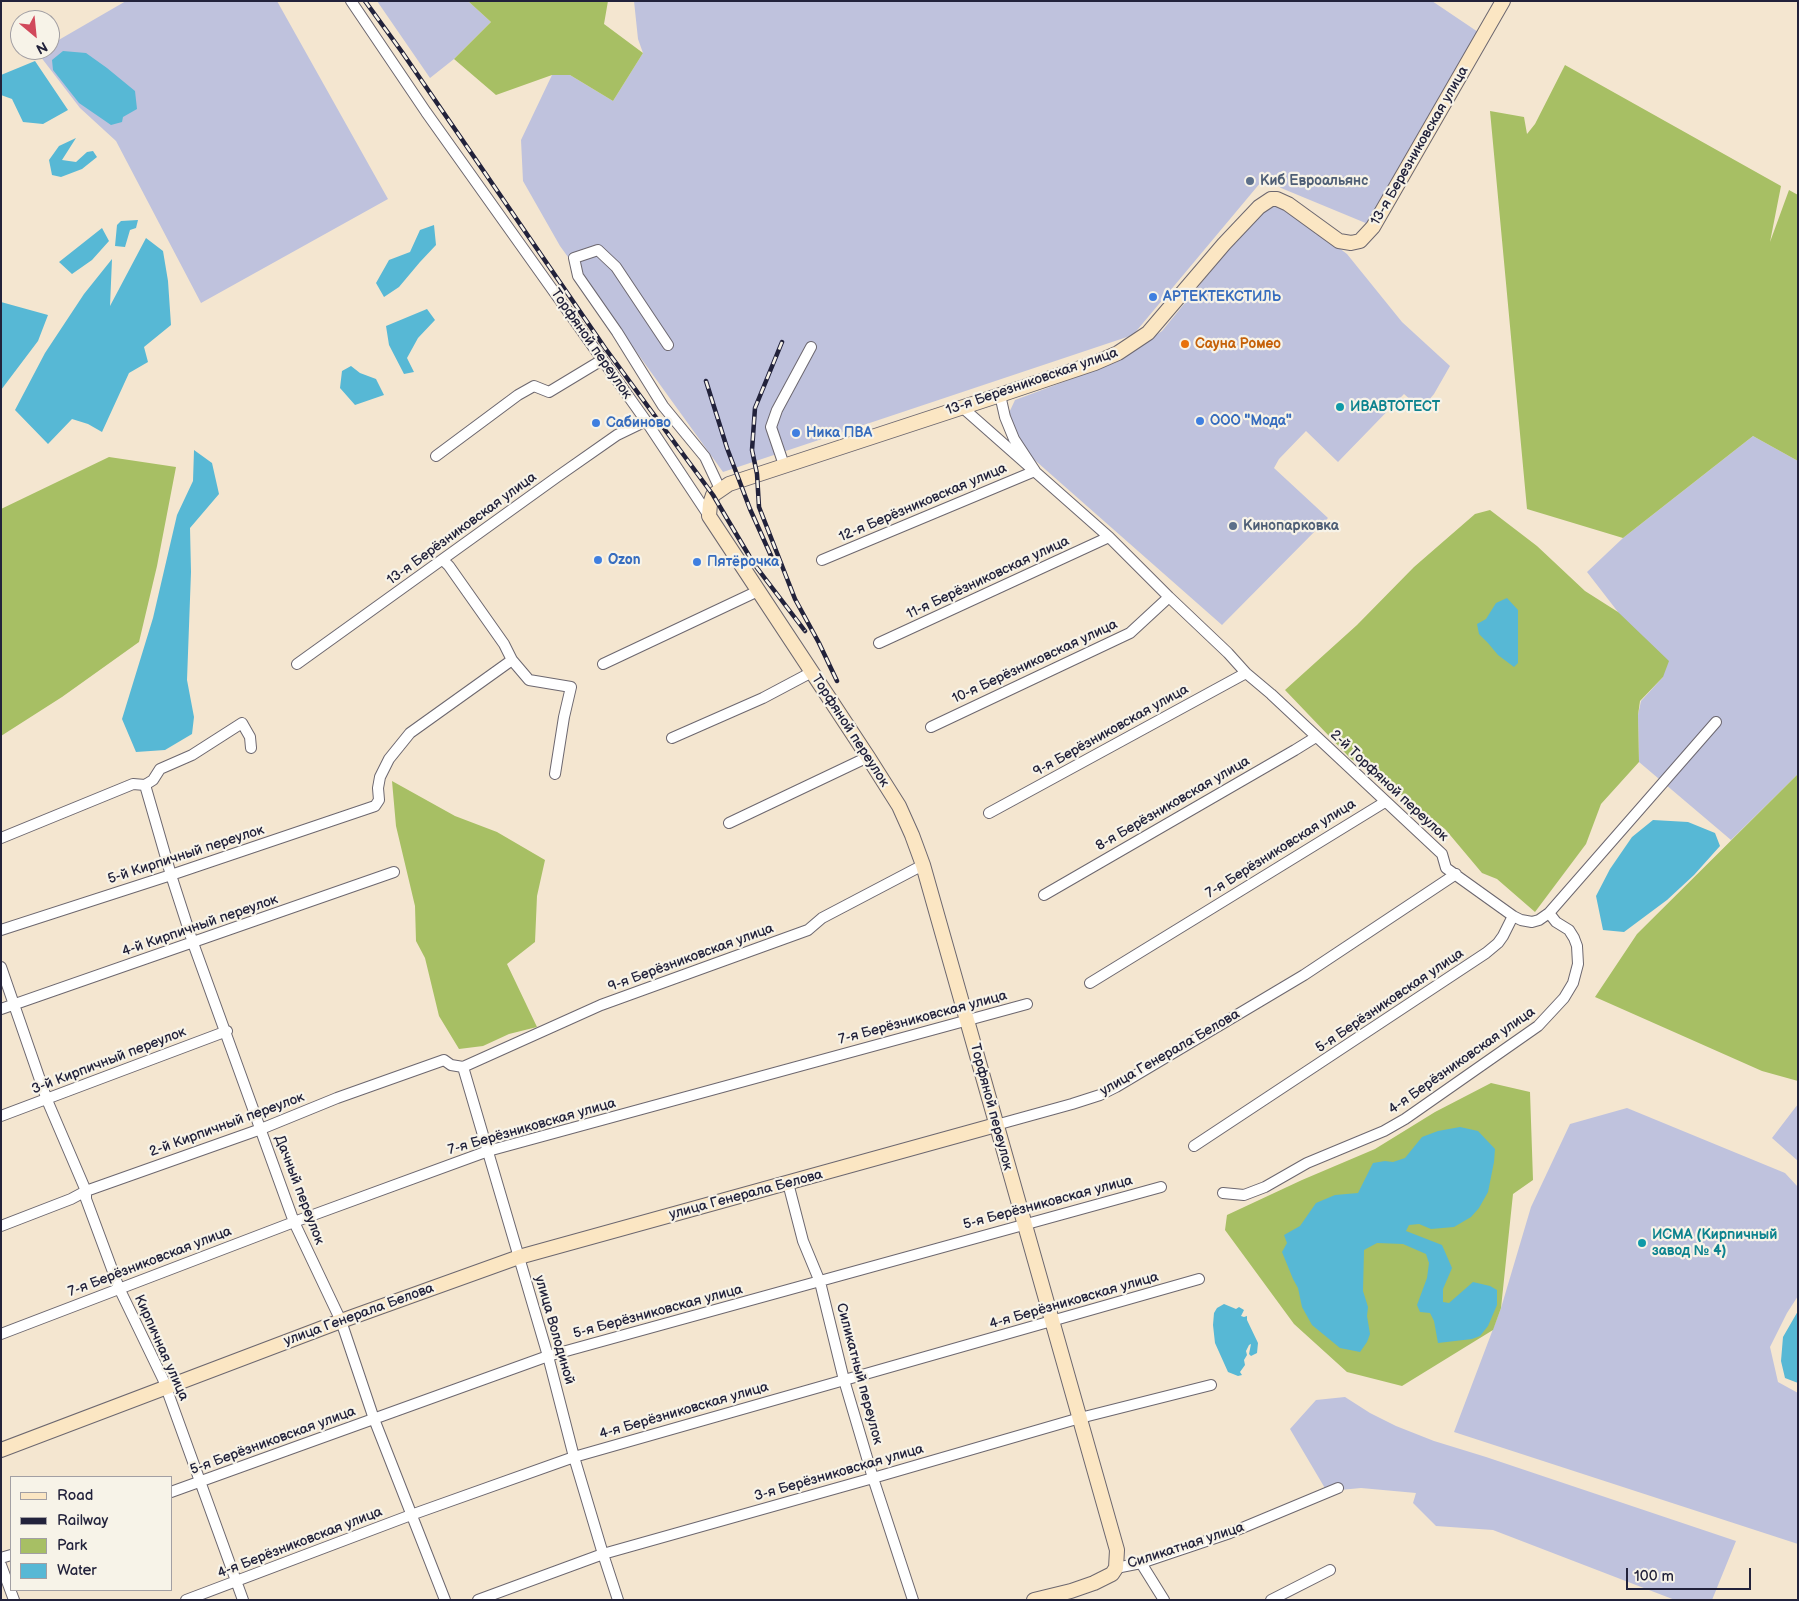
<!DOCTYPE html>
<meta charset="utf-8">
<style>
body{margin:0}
#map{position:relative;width:1799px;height:1601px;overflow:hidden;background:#f4e6d0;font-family:"Balsamiq Sans",sans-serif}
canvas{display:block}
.frame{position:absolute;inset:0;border:2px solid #22223b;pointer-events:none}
.legend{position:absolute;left:10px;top:1476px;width:162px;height:115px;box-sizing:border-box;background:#f7f3e8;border:1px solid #a29fa3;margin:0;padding:6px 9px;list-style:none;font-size:15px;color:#22223b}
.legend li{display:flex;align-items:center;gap:10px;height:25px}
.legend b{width:25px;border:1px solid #a29fa3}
.north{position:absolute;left:10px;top:10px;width:50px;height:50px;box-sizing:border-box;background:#f7f3e8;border:1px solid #a29fa3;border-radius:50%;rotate:152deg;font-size:14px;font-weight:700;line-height:20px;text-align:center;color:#22223b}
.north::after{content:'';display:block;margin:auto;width:18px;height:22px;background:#d1495b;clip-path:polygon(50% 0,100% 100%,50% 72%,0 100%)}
.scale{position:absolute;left:1626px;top:1568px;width:125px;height:22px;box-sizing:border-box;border:2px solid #22223b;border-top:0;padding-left:6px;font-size:15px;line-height:18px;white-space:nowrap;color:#22223b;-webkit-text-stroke:4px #f7f3e8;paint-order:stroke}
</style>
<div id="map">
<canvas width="1799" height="1601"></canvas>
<div class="frame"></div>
<ul class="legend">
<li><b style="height:6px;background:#fbe6c3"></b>Road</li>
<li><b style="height:6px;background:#22223b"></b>Railway</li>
<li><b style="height:14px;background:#a7bf64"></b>Park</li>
<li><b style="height:14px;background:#57b8d5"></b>Water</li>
</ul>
<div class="north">N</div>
<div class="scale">100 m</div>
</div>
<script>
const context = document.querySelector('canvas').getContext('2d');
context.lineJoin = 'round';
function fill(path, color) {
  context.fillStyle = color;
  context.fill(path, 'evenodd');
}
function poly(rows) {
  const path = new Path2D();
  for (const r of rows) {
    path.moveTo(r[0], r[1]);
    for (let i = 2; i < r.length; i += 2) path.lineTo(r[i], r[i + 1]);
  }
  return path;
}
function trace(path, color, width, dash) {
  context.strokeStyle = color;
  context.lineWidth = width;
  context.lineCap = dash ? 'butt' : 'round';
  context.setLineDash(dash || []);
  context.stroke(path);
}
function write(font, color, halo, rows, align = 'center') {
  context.font = font + ' "Balsamiq Sans",sans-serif';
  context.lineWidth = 4.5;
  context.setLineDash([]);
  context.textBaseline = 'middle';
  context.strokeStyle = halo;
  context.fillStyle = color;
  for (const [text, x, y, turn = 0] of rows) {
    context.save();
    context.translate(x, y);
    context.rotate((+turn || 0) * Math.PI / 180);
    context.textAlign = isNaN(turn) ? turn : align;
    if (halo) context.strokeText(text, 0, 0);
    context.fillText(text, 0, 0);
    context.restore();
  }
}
fill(poly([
 [126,1,277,1,388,199,201,303,116,141,80,108,37,52,41,50,50,50,50,45],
 [377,1,468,1,491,22,454,59,430,78],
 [634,1,1432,1,1478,32,1368,224,1281,188,1266,176,1133,335,723,472,560,246,523,181,521,140,552,75,570,75,613,101,643,53,638,39],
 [1275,202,1290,211,1347,254,1402,322,1450,366,1434,394,1421,409,1404,394,1338,462,1306,431,1279,459,1274,468,1328,518,1222,625,1029,455,1014,433,1008,415,1015,400,1117,362,1162,331,1238,238,1270,204],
 [1753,436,1798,461,1798,774,1731,840,1639,762,1638,715,1641,701,1663,677,1618,612,1587,572,1623,538],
 [1798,1104,1798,1161,1772,1138],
 [1627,1108,1785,1173,1798,1187,1798,1296,1787,1313,1770,1347,1778,1382,1798,1393,1798,1544,1454,1432,1501,1308,1531,1207,1570,1124],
 [1345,1397,1370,1413,1396,1426,1434,1441,1486,1457,1736,1541,1712,1600,1675,1600,1493,1530,1436,1526,1413,1503,1416,1493,1361,1488,1340,1490,1329,1495,1290,1429,1316,1400]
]), '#bfc2dd');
fill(poly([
 [468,1,608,1,604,24,643,53,613,101,570,75,552,75,496,95,454,59,491,22],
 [1565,65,1781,186,1770,242,1789,190,1798,195,1798,461,1753,436,1623,538,1527,509,1490,111,1524,117,1527,134,1535,124],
 [109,457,176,467,157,566,139,642,62,697,1,736,1,509],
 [1490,510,1537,546,1585,591,1618,612,1669,661,1663,677,1640,701,1638,715,1639,762,1601,804,1586,844,1535,912,1497,879,1482,873,1445,829,1381,779,1351,759,1285,690,1357,625,1414,567,1475,514],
 [1798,774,1798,1081,1762,1071,1595,997,1637,934],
 [392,781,455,816,497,832,545,860,537,896,535,942,507,964,537,1027,509,1034,483,1046,459,1049,439,1016,425,958,416,941,415,906,396,826],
 [1491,1083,1530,1092,1533,1180,1513,1194,1501,1308,1493,1330,1402,1386,1347,1372,1294,1324,1225,1230,1227,1215,1302,1180,1375,1149,1435,1112]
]), '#a7bf64');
fill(poly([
 [63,51,86,53,107,68,135,91,137,109,123,117,122,122,111,125,79,103,53,70,52,60],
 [35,61,68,110,43,124,23,122,12,99,1,95,1,75],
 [76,138,62,160,76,162,87,152,93,151,97,157,82,169,61,177,52,175,49,160,59,146],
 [138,220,136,228,130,230,125,247,115,246,117,225,121,221],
 [434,225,436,245,420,262,399,287,384,297,376,283,389,260,410,252,420,230],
 [102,228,109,241,92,260,72,274,59,262],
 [146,238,163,251,168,281,171,325,144,347,148,362,129,373,102,432,88,424,72,419,48,444,15,410,45,353,84,294,112,259,110,306],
 [1,302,48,315,38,341,1,390],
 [427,309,435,320,418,338,407,358,414,372,404,374,389,345,386,326],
 [351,366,360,373,376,379,384,395,355,405,340,388,342,371],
 [194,450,212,463,219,494,190,528,191,572,187,680,194,717,192,734,165,750,136,752,122,719,153,618,177,515,193,481],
 [1507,598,1518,610,1518,663,1514,667,1498,655,1488,643,1479,634,1477,624,1486,619,1496,603],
 [1653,820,1688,822,1715,833,1720,846,1694,875,1667,900,1624,932,1603,930,1596,896,1610,869,1632,837],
 [1460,1127,1478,1131,1495,1149,1494,1162,1488,1192,1479,1208,1471,1217,1454,1227,1431,1229,1419,1224,1409,1225,1406,1231,1442,1245,1452,1268,1443,1289,1443,1302,1449,1303,1473,1282,1490,1286,1497,1290,1497,1305,1488,1326,1480,1336,1472,1339,1438,1343,1434,1321,1430,1313,1420,1312,1417,1305,1427,1278,1429,1263,1426,1254,1403,1244,1377,1243,1364,1250,1363,1291,1368,1307,1367,1316,1370,1334,1367,1342,1360,1352,1340,1348,1312,1325,1302,1307,1298,1288,1293,1279,1282,1252,1287,1243,1284,1235,1300,1226,1316,1203,1335,1195,1358,1193,1373,1163,1385,1161,1393,1162,1405,1158,1422,1137,1438,1131],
 [1224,1304,1236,1309,1239,1307,1244,1310,1241,1316,1244,1317,1247,1316,1247,1320,1258,1343,1257,1353,1251,1356,1249,1354,1251,1344,1249,1345,1246,1351,1247,1355,1244,1360,1245,1365,1240,1372,1242,1375,1238,1376,1228,1372,1215,1343,1213,1325,1214,1313,1217,1308],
 [1798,1311,1798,1383,1785,1378,1781,1361,1783,1337]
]), '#57b8d5');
const street = poly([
 [351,1,426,112,646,421,709,516],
 [668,345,616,267,598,250,574,258,578,276,617,332,663,406,705,457,720,489],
 [963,408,1109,537,1169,597,1228,653,1246,673,1271,694,1442,854,1446,868,1513,916,1521,920,1532,922,1539,920,1549,913,1716,722],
 [436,456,518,395,534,386,549,392,602,360],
 [784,465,771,427,777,410,811,347],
 [443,560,449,566,504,644,512,660,529,680,571,687,564,717,555,774],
 [822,560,1035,471,1014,439,1005,417,1000,395],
 [879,643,1109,537],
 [297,664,557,477,617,435,646,421],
 [603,664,758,591],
 [931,727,1130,633,1169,597],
 [672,738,763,698,812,672],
 [145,785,171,875,193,943,294,1222,341,1321,374,1419,445,1600],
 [989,813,1246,673],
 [729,823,868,757],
 [1,838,133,784,145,785,153,780,160,769,192,755,242,723,250,737,251,748],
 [1044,895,1295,750,1316,737],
 [1,930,171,875,375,806,379,800,378,788,380,777,389,759,410,733,512,660],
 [1,967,47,1100,86,1191,86,1199,119,1288,163,1379,243,1600],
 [1090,983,1385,802],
 [1,1009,394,872],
 [463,1067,548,1356,574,1457,603,1554,618,1600],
 [463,1067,601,1005,808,930,822,918,923,865],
 [1,1116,227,1031],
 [996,1125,1072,1104,1100,1095,1116,1087,1304,975,1456,874],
 [1194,1146,1486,953,1498,943,1503,936,1513,916],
 [788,1183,803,1241,820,1282,844,1380,873,1478,913,1600],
 [1223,1193,1244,1195,1265,1187,1307,1163,1384,1131,1405,1119,1538,1026,1564,998,1573,983,1578,964,1577,946,1574,938,1569,930,1556,922,1549,913],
 [1,1226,71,1199,86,1191,261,1129,337,1098,444,1060,451,1065,463,1067],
 [1,1334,294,1222,488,1151,1027,1004],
 [171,1492,548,1356,1161,1187],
 [1,1558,11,1555],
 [1141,1563,1164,1600],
 [1,1565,14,1600],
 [1116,1568,1141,1563,1230,1533,1338,1488],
 [186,1600,411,1515,574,1457,1199,1279],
 [478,1600,603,1554,873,1478,1080,1418,1211,1385],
 [1271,1600,1330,1570]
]);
const secondary = poly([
 [1,1450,341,1321,519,1257,996,1125],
 [1034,1600,1071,1591,1094,1583,1112,1574,1116,1568,1117,1550,923,865,912,835,899,806,868,757,709,516,710,504,713,495,729,484,1000,395,1095,363,1118,353,1148,333,1224,244,1259,207,1271,199,1277,199,1288,204,1339,241,1351,243,1360,241,1373,227,1503,1]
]);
trace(street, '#6c676f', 12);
trace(secondary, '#6c676f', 16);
trace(street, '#fff', 10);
trace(secondary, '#fbe6c3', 14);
const rail = poly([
 [365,1,402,52,605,348,713,495,754,564,805,631],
 [782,342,755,408,752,450,757,474,759,507,795,599,819,643,837,681],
 [706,381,727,448,750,509,772,558]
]);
trace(rail, '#22223b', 4.5);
trace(rail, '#f7f3e8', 2.5, [8]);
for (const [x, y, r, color] of [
 [1250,181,5,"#5c6f8a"],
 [1153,297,5,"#3f7fe0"],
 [1185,344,5,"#e8710a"],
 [1340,407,5,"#0f9aa8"],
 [1200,421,5,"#3f7fe0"],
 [596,423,5,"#3f7fe0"],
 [796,433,5,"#3f7fe0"],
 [1233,526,5,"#5c6f8a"],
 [598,560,5,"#3f7fe0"],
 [697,562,5,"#3f7fe0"],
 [1642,1243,5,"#0f9aa8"]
]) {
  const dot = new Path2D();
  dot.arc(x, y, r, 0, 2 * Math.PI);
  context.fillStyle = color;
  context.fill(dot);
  trace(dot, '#f7f3e8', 2);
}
write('14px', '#22223b', '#f7f3e8', [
 ["13-я Березниковская улица",1420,146,-60],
 ["Торфяной переулок",591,344,55],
 ["13-я Березниковская улица",1032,382,-19],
 ["12-я Берёзниковская улица",923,503,-23],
 ["13-я Берёзниковская улица",462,529,-36],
 ["11-я Берёзниковская улица",988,578,-25],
 ["10-я Берёзниковская улица",1035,662,-25],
 ["Торфяной переулок",850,731,57],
 ["9-я Берёзниковская улица",1111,731,-29],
 ["2-й Торфяной переулок",1389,786,43],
 ["8-я Берёзниковская улица",1173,804,-30],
 ["7-я Берёзниковская улица",1281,849,-32],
 ["5-й Кирпичный переулок",186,855,-18],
 ["4-й Кирпичный переулок",200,926,-19],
 ["9-я Берёзниковская улица",691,958,-20],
 ["5-я Берёзниковская улица",1390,1001,-34],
 ["7-я Берёзниковская улица",923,1018,-15],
 ["улица Генерала Белова",1170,1053,-30],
 ["3-й Кирпичный переулок",109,1061,-21],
 ["4-я Берёзниковская улица",1462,1061,-35],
 ["Торфяной переулок",991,1107,75],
 ["2-й Кирпичный переулок",227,1125,-20],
 ["7-я Берёзниковская улица",532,1127,-16],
 ["Дачный переулок",299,1190,69],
 ["улица Генерала Белова",746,1195,-15],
 ["5-я Берёзниковская улица",1048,1203,-15],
 ["7-я Берёзниковская улица",150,1262,-21],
 ["4-я Берёзниковская улица",1074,1301,-16],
 ["5-я Берёзниковская улица",658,1312,-15],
 ["улица Генерала Белова",359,1315,-20],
 ["улица Володиной",554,1330,74],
 ["Кирпичная улица",161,1348,66],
 ["Силикатный переулок",859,1374,75],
 ["4-я Берёзниковская улица",684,1411,-16],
 ["5-я Берёзниковская улица",273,1441,-20],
 ["3-я Берёзниковская улица",839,1473,-16],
 ["4-я Берёзниковская улица",300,1543,-21],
 ["Силикатная улица",1186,1546,-18]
]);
write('bold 14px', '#4e5e75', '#f7f3e8', [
 ["Киб Евроальянс",1260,181],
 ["Кинопарковка",1243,526]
], 'left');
write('bold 14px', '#366cbe', '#f7f3e8', [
 ["АРТЕКТЕКСТИЛЬ",1163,297],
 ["ООО \"Мода\"",1210,421],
 ["Сабиново",606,423],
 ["Ника ПВА",806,433],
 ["Ozon",608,560],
 ["Пятёрочка",707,562]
], 'left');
write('bold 14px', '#c56008', '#f7f3e8', [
 ["Сауна Ромео",1195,344]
], 'left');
write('bold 14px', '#0d838f', '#f7f3e8', [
 ["ИВАВТОТЕСТ",1350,407],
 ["ИСМА (Кирпичный",1652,1235],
 ["завод № 4)",1652,1251]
], 'left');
</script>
